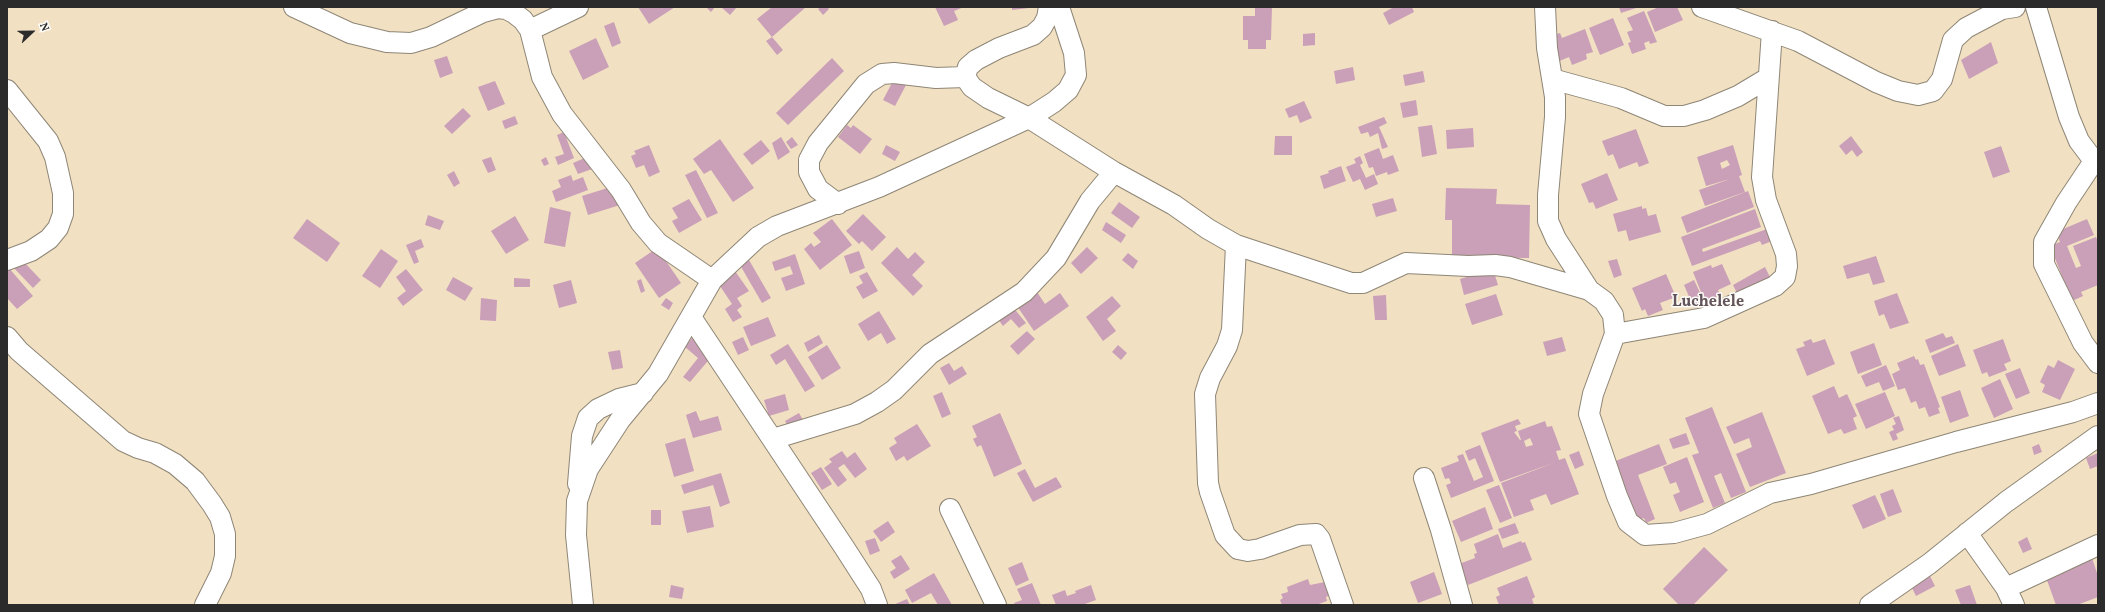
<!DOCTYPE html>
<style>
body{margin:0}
#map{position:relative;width:2105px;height:612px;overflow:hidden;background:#f1e0c2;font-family:Vollkorn,serif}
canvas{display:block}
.frame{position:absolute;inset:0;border:8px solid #2b2b2b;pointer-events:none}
.north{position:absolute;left:12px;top:12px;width:40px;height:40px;-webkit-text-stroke:3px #fdfcf7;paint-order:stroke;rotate:68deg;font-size:11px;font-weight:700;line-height:16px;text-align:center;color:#2b2b2b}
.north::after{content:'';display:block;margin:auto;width:14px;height:18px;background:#2b2b2b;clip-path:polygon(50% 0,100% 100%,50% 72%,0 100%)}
</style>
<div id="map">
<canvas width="2105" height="612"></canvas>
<div class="frame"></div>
<div class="north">N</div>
</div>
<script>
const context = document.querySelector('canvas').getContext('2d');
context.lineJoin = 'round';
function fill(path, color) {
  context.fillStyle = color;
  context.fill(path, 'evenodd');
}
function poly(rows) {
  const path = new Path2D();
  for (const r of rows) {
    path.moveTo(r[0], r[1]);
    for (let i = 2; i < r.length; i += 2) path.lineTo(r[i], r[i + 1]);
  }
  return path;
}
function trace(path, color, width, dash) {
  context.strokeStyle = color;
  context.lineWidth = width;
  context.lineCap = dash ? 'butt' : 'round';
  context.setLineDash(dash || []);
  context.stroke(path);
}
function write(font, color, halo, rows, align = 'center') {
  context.font = font + ' Vollkorn,serif';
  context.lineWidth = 3;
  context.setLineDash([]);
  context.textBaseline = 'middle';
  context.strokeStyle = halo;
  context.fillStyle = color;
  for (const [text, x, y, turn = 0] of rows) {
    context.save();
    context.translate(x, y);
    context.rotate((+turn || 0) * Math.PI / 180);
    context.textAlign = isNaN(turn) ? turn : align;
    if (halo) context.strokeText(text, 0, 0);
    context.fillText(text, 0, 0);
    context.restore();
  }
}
fill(poly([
 [638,7,675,7,649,24],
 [706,7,715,7,711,12],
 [721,7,737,7,730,15],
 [772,7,806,7,772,37,757,19],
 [821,7,827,7,829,9,823,15,818,9],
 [935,7,964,7,954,11,958,20,944,26],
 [1012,7,1029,7,1029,8,1012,10],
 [1255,7,1272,7,1271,40,1266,40,1266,49,1248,49,1248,40,1243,40,1243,16,1255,16],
 [1394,7,1412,7,1414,12,1389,25,1383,13],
 [1619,7,1639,7,1621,13],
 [1659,7,1677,7,1683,20,1655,32,1647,12],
 [1644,11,1657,42,1650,44,1649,41,1644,43,1646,49,1632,54,1628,43,1631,42,1627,32,1633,30,1627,18],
 [1613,18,1624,45,1600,55,1589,28],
 [614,22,621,43,612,47,604,26],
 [1585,29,1593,52,1586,54,1587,59,1572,65,1569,57,1557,62,1550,36,1560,33,1562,38],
 [1315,33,1315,45,1303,46,1303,34],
 [772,37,783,50,777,55,766,41],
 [596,38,609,67,583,80,569,51],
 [1991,42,1998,63,1969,79,1961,60],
 [447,56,453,73,440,78,434,60],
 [832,58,844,71,788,125,776,113],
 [1353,67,1355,80,1336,84,1334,71],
 [1423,71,1425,82,1405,86,1403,75],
 [894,79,906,85,895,106,883,100],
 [495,81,505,104,488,111,478,87],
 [1416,100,1418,115,1403,118,1400,103],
 [1304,101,1312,118,1300,123,1297,115,1289,118,1285,109],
 [463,108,471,116,452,134,444,126],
 [515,116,518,124,505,129,502,121],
 [1384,117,1387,123,1379,127,1388,147,1382,149,1378,133,1370,137,1368,132,1361,134,1358,127],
 [847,125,851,128,853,125,872,139,860,154,838,137],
 [1432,125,1437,154,1422,157,1418,127],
 [1473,128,1474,147,1447,149,1446,130],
 [1636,129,1649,163,1639,167,1637,162,1619,169,1613,154,1608,156,1602,141],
 [564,132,574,158,558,165,555,157,564,154,557,135],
 [1275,136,1292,136,1292,155,1274,155],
 [1851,136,1863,152,1857,157,1852,150,1846,155,1839,146],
 [781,137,790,152,778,160,772,143],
 [792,137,798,145,791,149,786,142],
 [720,139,754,188,733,202,711,170,704,174,693,159],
 [761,140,770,151,752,165,743,154],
 [649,145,660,172,649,177,644,165,636,168,631,156,636,154,634,151],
 [886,145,900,152,895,161,882,154],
 [1733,145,1742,175,1739,176,1745,192,1705,206,1699,190,1730,179,1706,186,1697,157],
 [1727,160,1730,165,1722,169,1720,163],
 [2001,146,2010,172,1993,178,1984,152],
 [1379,148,1383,159,1393,155,1399,171,1388,175,1387,172,1376,176,1373,167,1369,168,1364,154],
 [1360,156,1363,163,1360,165,1366,178,1374,174,1378,184,1365,190,1360,179,1353,182,1346,167,1356,163,1354,159],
 [491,157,496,170,488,173,482,160],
 [546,157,549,164,544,166,541,160],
 [587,157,592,169,578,174,573,163],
 [1341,166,1346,181,1324,189,1320,176,1329,173,1328,171],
 [696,170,718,213,707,218,685,175],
 [454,171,460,183,454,187,447,175],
 [1607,173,1618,200,1596,209,1593,202,1589,203,1581,184],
 [571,175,573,181,583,177,588,190,556,202,552,191,561,187,558,180],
 [614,186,620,205,588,215,582,196],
 [1446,188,1497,189,1496,204,1530,205,1529,258,1452,257,1452,220,1445,220],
 [1748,191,1754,207,1687,233,1681,217],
 [1393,198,1397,211,1376,217,1372,204],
 [689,199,702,220,679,233,672,221,678,218,672,208],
 [1119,202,1140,217,1132,228,1111,213],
 [1642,206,1642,209,1646,208,1648,216,1656,214,1661,232,1629,241,1626,230,1618,232,1613,214],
 [550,207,571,212,565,247,544,243],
 [1755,209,1761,227,1702,249,1703,252,1767,229,1772,241,1762,245,1760,241,1692,266,1681,237],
 [863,214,886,237,872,251,862,241,859,244,846,231],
 [428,215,444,221,440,230,425,225],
 [515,216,529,240,506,254,491,231],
 [307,219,340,243,327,262,293,238],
 [832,219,852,245,820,270,804,249,811,243,814,247,821,242,813,233],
 [2087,219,2094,235,2067,246,2076,268,2081,266,2073,246,2096,237,2098,242,2098,285,2081,292,2083,296,2072,301,2050,246,2060,242,2056,232],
 [1106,222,1126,235,1121,243,1102,230],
 [421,239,424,247,415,251,419,262,414,264,406,245],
 [897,247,908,259,915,252,925,262,912,275,923,286,913,296,881,263],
 [1087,247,1098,258,1081,274,1071,263],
 [657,248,681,283,659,298,635,263],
 [381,249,398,261,380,288,362,276],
 [859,251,865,268,850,274,844,256],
 [1128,253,1138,261,1133,269,1122,260],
 [795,254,805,284,786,291,781,278,793,274,790,266,775,271,772,262],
 [1876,256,1885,282,1873,285,1869,273,1847,279,1843,266],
 [1617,259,1622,275,1614,278,1608,261],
 [22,260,41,280,33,288,13,267],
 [749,260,771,298,762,303,740,265],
 [1722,264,1731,284,1718,290,1720,295,1705,302,1693,272,1711,265,1712,268],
 [8,267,33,296,17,309,7,298],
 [1765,267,1771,279,1739,297,1733,285],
 [406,269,423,290,403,306,397,298,406,291,396,277],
 [1493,269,1498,285,1464,295,1460,279],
 [735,271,749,291,737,298,742,306,737,310,742,317,733,322,725,309,732,304,718,283],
 [867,272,878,291,863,299,856,287,863,283,859,276],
 [1666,274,1676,297,1660,303,1663,310,1648,316,1645,309,1642,311,1632,288],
 [453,277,473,288,465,301,446,290],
 [514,278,530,279,530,287,514,287],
 [641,279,645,291,641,293,637,281],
 [571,280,577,303,559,308,553,285],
 [1694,280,1705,303,1694,308,1684,285],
 [1037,292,1045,304,1060,293,1069,306,1034,331,1017,306],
 [1897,293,1909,323,1890,329,1884,314,1879,316,1874,301],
 [1496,294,1503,315,1472,325,1465,304],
 [1386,295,1387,320,1375,320,1373,296],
 [1112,296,1121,306,1107,319,1116,331,1103,341,1086,317],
 [481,298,497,300,496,321,480,320],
 [666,298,673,303,669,310,661,305],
 [1012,306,1026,323,1019,328,1011,319,1003,326,998,319],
 [879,311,896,339,887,344,881,333,868,341,858,324],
 [768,317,776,336,751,346,743,327],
 [1027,331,1035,339,1018,355,1010,346],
 [1943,333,1946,338,1952,336,1955,343,1930,353,1925,340],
 [819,335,823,343,808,352,804,343],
 [743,337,749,350,738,355,732,342],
 [1562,337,1566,351,1547,356,1543,342],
 [692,338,713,355,690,382,683,377,698,358,685,347],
 [1811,339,1813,343,1825,339,1835,364,1807,376,1796,349,1805,346,1803,342],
 [2003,339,2011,361,2004,364,2007,370,1989,377,1987,372,1982,374,1973,350],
 [1874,343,1882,365,1858,374,1850,352],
 [788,344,815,386,805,392,785,359,776,365,770,355],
 [1958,344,1966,366,1939,376,1931,356],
 [827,345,841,368,822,380,808,357],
 [1118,345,1127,353,1121,360,1112,352],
 [620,350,623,368,612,370,608,352],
 [1914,356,1916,360,1918,359,1920,365,1924,364,1940,407,1938,408,1940,413,1929,417,1925,407,1919,409,1916,401,1911,403,1905,388,1898,390,1892,374,1900,370,1897,363],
 [2058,360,2075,369,2060,400,2042,392,2045,385,2040,382,2048,365,2054,368],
 [949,363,954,371,962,366,967,374,949,385,940,368],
 [1886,365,1895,386,1883,391,1879,382,1866,387,1861,376],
 [2020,368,2030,393,2016,399,2005,374],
 [2000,379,2013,409,1994,418,1981,388],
 [1834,386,1839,398,1847,394,1857,416,1853,418,1857,429,1844,434,1841,429,1828,434,1812,396],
 [1960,390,1969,416,1950,423,1941,397],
 [942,392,951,414,942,418,933,396],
 [1885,392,1895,416,1866,429,1855,404],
 [785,394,789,410,769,416,764,400],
 [1712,407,1746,492,1731,498,1721,473,1714,476,1725,503,1713,508,1692,455,1699,453,1685,418],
 [696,411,700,421,718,416,722,430,693,438,686,415],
 [1762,412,1786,473,1750,487,1736,454,1752,447,1749,438,1734,444,1726,427],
 [799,413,803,420,789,428,785,421],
 [1000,413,1022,464,994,477,981,445,977,447,973,439,977,437,972,426],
 [1899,416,1904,430,1896,434,1898,439,1893,441,1889,432,1894,430,1892,426,1896,424,1893,418],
 [1518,419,1521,424,1515,426,1517,431,1514,432,1520,440,1521,440,1518,431,1545,421,1547,427,1552,426,1561,450,1556,451,1559,460,1565,458,1579,494,1551,505,1546,494,1530,500,1534,510,1514,517,1501,483,1556,462,1500,482,1481,433],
 [1530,438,1533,445,1526,447,1524,441],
 [917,424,931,446,907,461,904,456,896,461,889,448,897,443,894,438],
 [1686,433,1690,444,1673,449,1669,439],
 [685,438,694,471,674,477,665,444],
 [1659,444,1667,464,1638,475,1655,519,1646,523,1644,518,1636,521,1613,462],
 [2039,444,2042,452,2034,455,2032,447],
 [1480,445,1494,481,1451,498,1446,485,1451,483,1449,478,1445,479,1441,468,1459,461,1457,456,1463,454,1474,481,1483,477,1475,458,1469,461,1465,451],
 [842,451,847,458,855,452,867,469,855,478,844,464,838,468,847,480,838,487,824,468,832,462,829,459],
 [1579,451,1584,465,1575,469,1569,455],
 [2098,453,2098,466,2090,469,2086,458],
 [1687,457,1704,502,1680,512,1673,495,1680,492,1676,482,1670,484,1663,467],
 [821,467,832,484,822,490,811,473],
 [1025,469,1035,488,1056,477,1062,487,1033,502,1017,473],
 [721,473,730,503,720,507,713,485,684,494,681,485],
 [1499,485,1512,518,1500,523,1486,490],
 [1893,489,1902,512,1888,517,1880,494],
 [1875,495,1886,519,1863,529,1852,505],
 [710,506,714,527,687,533,682,511],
 [1485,507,1493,529,1461,542,1452,521],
 [651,510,661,510,661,525,651,525],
 [888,521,895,532,881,542,873,531],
 [1515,523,1519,533,1502,539,1498,529],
 [1498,534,1503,548,1521,541,1522,543,1525,542,1532,560,1468,585,1459,564,1475,558,1474,554,1477,553,1474,544],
 [2027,537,2032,549,2023,553,2018,542],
 [875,538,880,551,870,555,865,541],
 [1704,547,1728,570,1693,605,1679,605,1663,589],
 [901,555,910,569,894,579,890,572,896,568,891,561],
 [2091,555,2098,576,2098,597,2077,605,2056,605,2044,572],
 [1022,562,1029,580,1016,586,1008,568],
 [1434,572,1442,594,1418,603,1410,582],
 [1928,572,1935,586,1916,596,1909,582],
 [934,573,952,605,938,605,931,593,912,603,905,590],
 [1527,576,1535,597,1532,599,1534,605,1499,605,1496,597,1500,595,1497,588],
 [1308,579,1310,585,1325,582,1330,595,1326,597,1327,601,1316,605,1282,605,1280,600,1283,598,1281,594,1288,592,1287,587],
 [1032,583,1041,605,1015,605,1014,603,1022,600,1017,589],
 [671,585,684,588,682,599,669,597],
 [1091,585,1096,600,1082,605,1056,605,1052,595,1065,590,1067,596,1076,593,1075,591],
 [1970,585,1977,605,1961,605,1955,590],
 [907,599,910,605,893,605]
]), '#ca9fb8');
const minor = poly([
 [294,7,350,33,387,42,411,43,431,37,483,12,498,8,506,9,514,13,523,20,530,30,542,77,562,114,621,190,641,223,658,243,712,280],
 [1049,7,1047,18,1042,27,1033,35,999,48,976,60,968,67,965,77,972,87,988,98,1029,118,1114,172,1174,205,1208,229,1236,245,1351,283,1363,283,1406,263,1468,266,1495,265,1510,267,1589,290,1604,301,1613,315,1615,334,1593,394,1589,414,1617,496,1628,522,1645,535,1674,533,1707,524,1770,493,1811,484,1956,442,2073,412,2098,403],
 [1545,7,1547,48,1555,97,1555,117,1548,195,1548,221,1556,239,1589,290],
 [1702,7,1798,41,1876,82,1898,91,1918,95,1933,91,1942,79,1953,40,1966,28,2002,9,2015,7],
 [2036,7,2069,117,2079,141,2094,161,2098,163],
 [530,30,578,7],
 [1552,79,1621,98,1664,116,1684,116,1705,110,1738,96,1768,78],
 [7,90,48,141,55,157,63,193,63,214,58,228,49,239,31,251,7,260],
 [2094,161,2066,203,2044,242,2044,264,2083,343,2098,363],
 [838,204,818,189,809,172,809,160,818,143,866,84,882,74,894,73,936,78,965,77],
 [1236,245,1232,330,1227,346,1210,378,1205,394,1208,483,1210,492,1225,535,1238,549,1248,551,1260,549,1300,535,1316,534,1320,539,1343,605],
 [691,317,844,547,871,589,877,605],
 [1615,334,1704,318,1775,286,1785,277,1787,266,1786,254,1766,200,1762,177,1772,31],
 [7,337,19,351,123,441,138,448,155,453,175,464,195,481,212,504,220,517,225,534,225,556,221,573,205,605],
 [773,439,855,414,877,402,894,390,930,354,1024,292,1056,258,1090,201,1114,172],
 [1424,478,1441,530,1462,605],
 [578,484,582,436,588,418,598,409,619,399,643,393],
 [950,509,996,605],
 [1967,533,2006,588,2014,605],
 [2006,588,2098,545],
 [583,605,576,535,577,501,588,469,620,420,658,374,712,280,758,237,777,226,879,187,1029,118,1054,102,1068,90,1076,75,1074,53,1059,7],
 [1870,605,1929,564,2006,502,2098,436]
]);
trace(minor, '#8e8676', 22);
trace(minor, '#fff', 20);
write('bold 16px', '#63545c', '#fdfcf7', [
 ["Luchelele",1708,303]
]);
</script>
